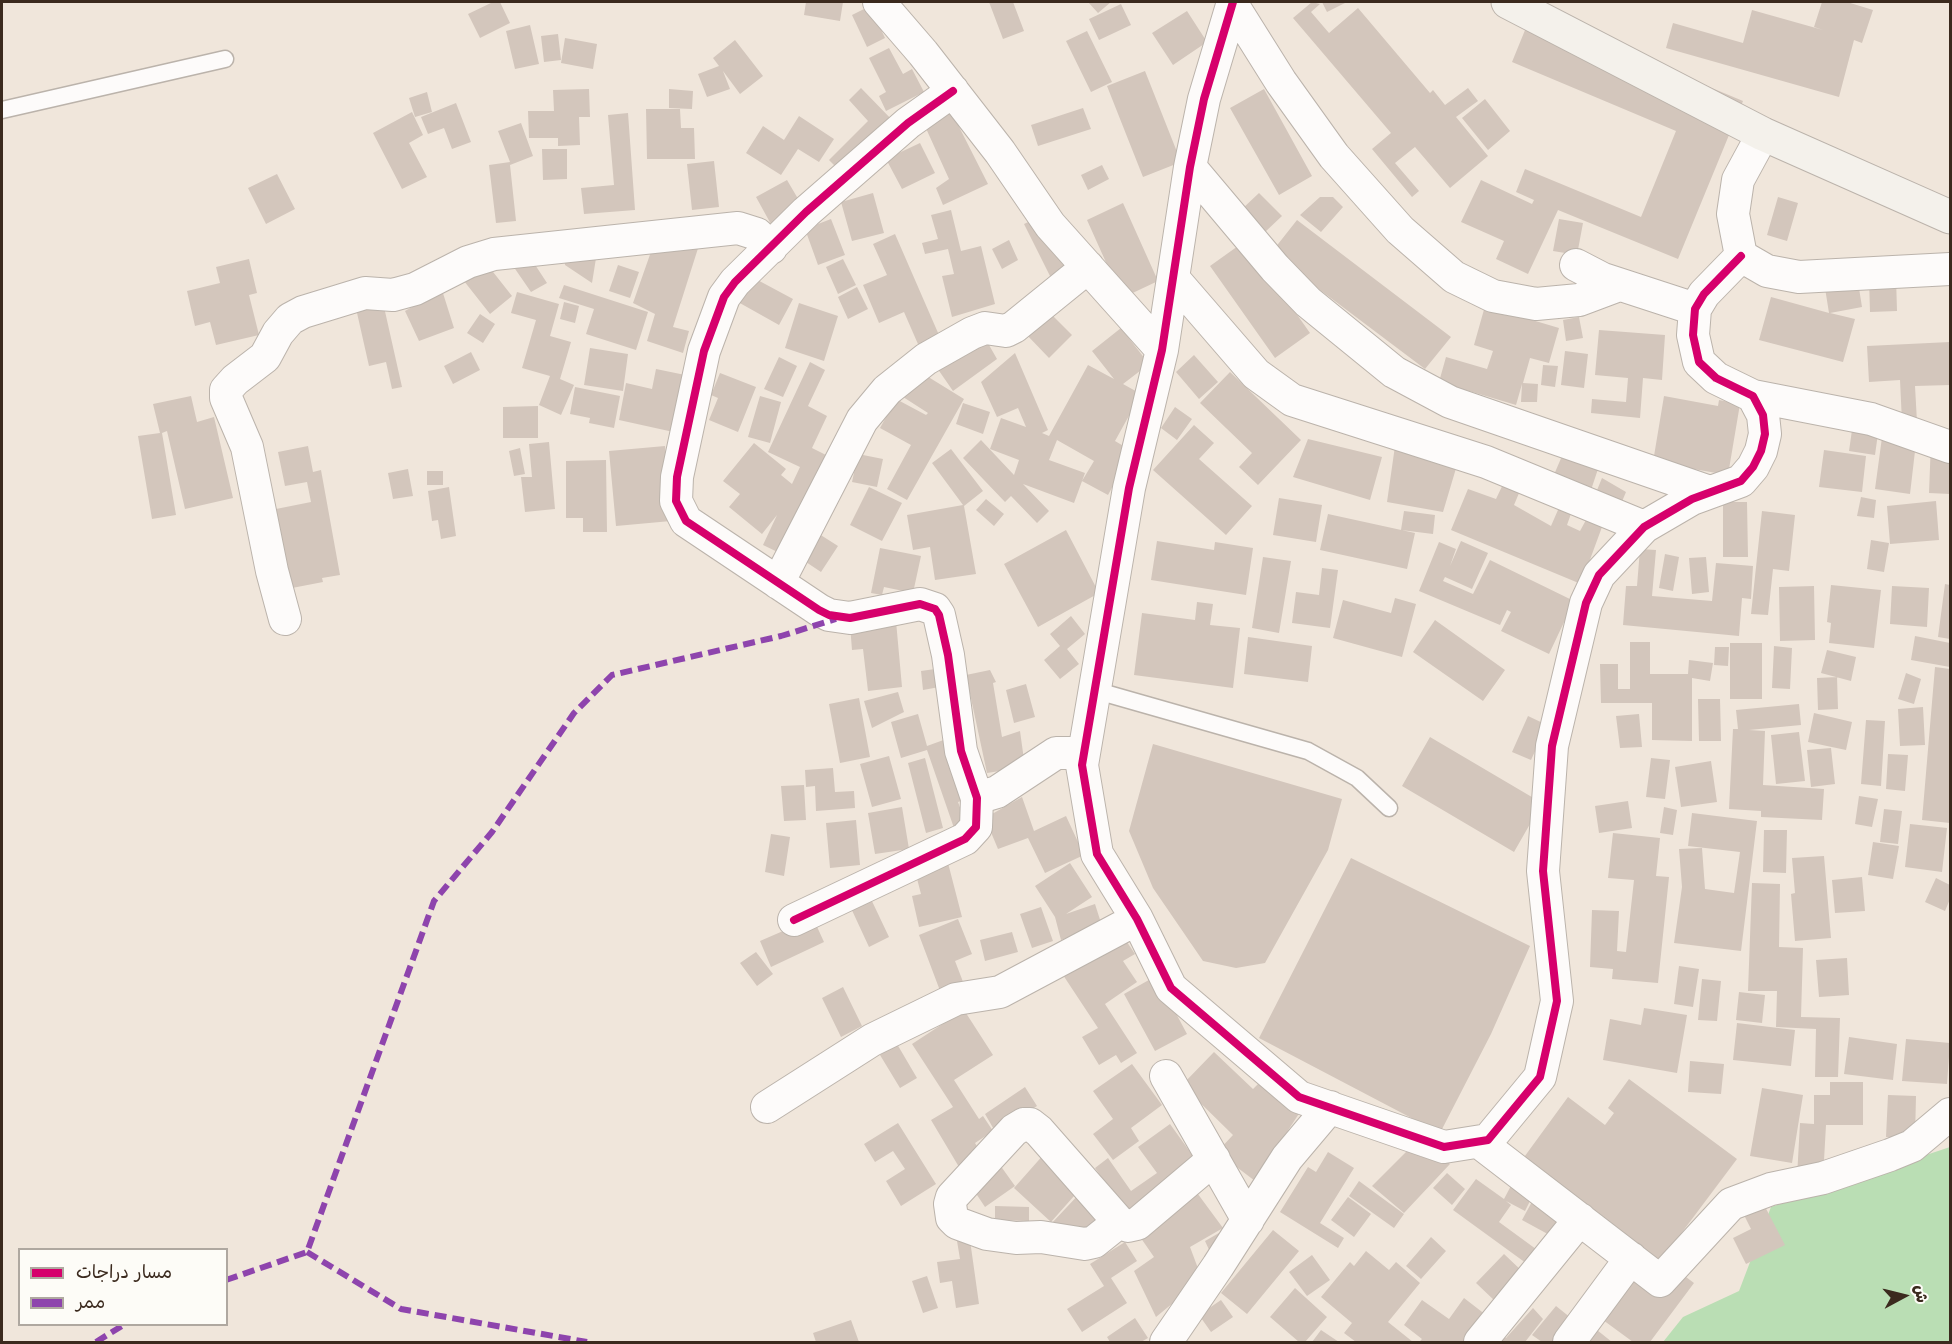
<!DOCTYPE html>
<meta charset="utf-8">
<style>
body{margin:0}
#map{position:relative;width:1952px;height:1344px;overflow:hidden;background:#f0e6db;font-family:Mali,"Playpen Sans Arabic",sans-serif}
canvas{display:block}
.frame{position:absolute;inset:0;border:3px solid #3b2a1e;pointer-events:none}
.legend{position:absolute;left:18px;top:1248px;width:210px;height:78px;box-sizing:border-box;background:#fdfcf7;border:2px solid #afa8a0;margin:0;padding:8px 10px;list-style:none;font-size:18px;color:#3b2a1e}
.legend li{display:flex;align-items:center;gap:12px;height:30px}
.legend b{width:30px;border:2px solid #afa8a0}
.north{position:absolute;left:1874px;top:1266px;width:60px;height:60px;-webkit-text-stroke:4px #fdfcf7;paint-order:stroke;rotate:83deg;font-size:16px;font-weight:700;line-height:24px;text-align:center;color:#3b2a1e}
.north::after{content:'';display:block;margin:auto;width:21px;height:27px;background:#3b2a1e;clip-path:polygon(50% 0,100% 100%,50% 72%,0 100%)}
</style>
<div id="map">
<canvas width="1952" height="1344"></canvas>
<div class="frame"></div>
<ul class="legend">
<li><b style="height:8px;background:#d6006c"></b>مسار دراجات</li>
<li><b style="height:8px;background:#8e44ad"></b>ممر</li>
</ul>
<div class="north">ش</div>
</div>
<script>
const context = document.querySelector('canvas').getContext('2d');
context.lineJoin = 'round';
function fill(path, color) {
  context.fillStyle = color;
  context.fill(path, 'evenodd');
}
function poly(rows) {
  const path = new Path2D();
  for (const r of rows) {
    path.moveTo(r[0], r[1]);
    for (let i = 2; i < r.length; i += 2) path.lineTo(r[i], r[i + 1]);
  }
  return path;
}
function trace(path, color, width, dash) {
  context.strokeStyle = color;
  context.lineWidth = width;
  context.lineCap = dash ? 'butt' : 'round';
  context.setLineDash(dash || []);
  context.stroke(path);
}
fill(poly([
 [1950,1147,1950,1342,1663,1342,1683,1317,1739,1291,1771,1207]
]), '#badeb4');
fill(poly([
 [493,2,500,2,510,23,480,38,468,14],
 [806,2,843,2,840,21,804,15],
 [989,2,1013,2,1024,31,1003,39],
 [1088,2,1111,2,1098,13],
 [1312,2,1320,4,1311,12,1329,33,1358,8,1430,93,1433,90,1445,105,1468,88,1478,101,1456,117,1488,156,1450,188,1415,147,1395,163,1419,191,1412,197,1372,149,1391,133,1293,18],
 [1322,2,1347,2,1327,12],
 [1822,2,1847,2,1873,10,1862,43,1854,40,1839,97,1666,48,1673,23,1743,43,1752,10,1823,30,1814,27],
 [1121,4,1131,25,1099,40,1089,19],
 [870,6,885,38,867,47,852,15],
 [1187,11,1207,42,1173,65,1152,33],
 [1532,13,1743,101,1678,259,1558,210,1528,274,1496,259,1504,241,1461,222,1481,180,1532,204,1534,200,1516,192,1525,169,1641,217,1676,131,1512,62],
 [530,25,539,64,515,69,506,31],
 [1087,31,1112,82,1091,92,1066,41],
 [558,34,561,60,544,62,541,36],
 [565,38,597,44,593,69,561,63],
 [735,40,763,76,740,94,723,71,730,89,707,97,698,74,719,66,713,58],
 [889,48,903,74,912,69,924,92,886,111,879,96,886,92,869,58],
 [1145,71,1181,162,1143,177,1107,86],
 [861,88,896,124,844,175,829,160,868,121,849,100],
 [589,89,590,117,579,117,580,145,558,146,558,138,529,138,528,111,554,111,553,90],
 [669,89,693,91,692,109,669,108],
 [1264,89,1312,176,1279,195,1230,108],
 [427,92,432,112,415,117,409,98],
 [1485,99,1510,131,1488,150,1462,118],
 [456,103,471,142,452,149,444,128,428,134,421,117],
 [1083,108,1091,129,1038,146,1031,125],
 [646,109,680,109,681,128,694,128,695,159,647,159],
 [950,109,988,184,943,205,936,188,949,179,924,124],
 [412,112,423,135,409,143,427,177,402,189,373,133],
 [628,113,635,210,584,214,581,188,614,185,608,115],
 [799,116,834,139,819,162,798,149,781,175,746,153,763,126,784,140],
 [521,123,533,156,510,165,516,221,496,223,489,165,510,162,498,131],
 [920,143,935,173,902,189,886,159],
 [542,149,567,149,567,179,543,180],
 [714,161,719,207,692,210,687,164],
 [1102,165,1109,179,1088,190,1081,175],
 [277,174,295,209,266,224,248,188],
 [787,180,804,209,772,226,756,197],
 [873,193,884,233,852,241,841,202],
 [1259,193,1282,216,1264,233,1241,210],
 [1320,197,1333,197,1343,207,1321,232,1300,215],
 [1778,197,1798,203,1787,241,1767,235],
 [1123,203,1158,281,1122,298,1087,220],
 [951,210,961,251,981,246,995,304,952,317,942,276,954,274,948,249,925,254,922,243,938,239,931,215],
 [1043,215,1072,273,1053,282,1024,224],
 [831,219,845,255,818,265,805,229],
 [1559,219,1583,223,1577,255,1553,251],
 [1297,220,1451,337,1425,369,1271,253],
 [895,234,942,342,921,351,904,312,879,323,863,285,887,275,873,244],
 [1009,240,1018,260,1002,269,992,249],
 [1245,241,1310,333,1275,358,1210,266],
 [700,242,673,327,689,331,683,353,647,341,655,314,633,303,653,246],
 [564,252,597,252,592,283,565,265],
 [528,254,547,283,531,292,511,263],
 [249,259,257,293,249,295,259,335,216,345,210,322,195,326,187,291,220,283,216,267],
 [843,259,856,285,838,294,826,267],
 [486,263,512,296,490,314,464,281],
 [618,265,639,272,630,298,609,291],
 [752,277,793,299,779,325,738,302],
 [1896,277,1897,311,1870,312,1869,278],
 [1858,282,1862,307,1830,313,1855,319,1843,362,1759,340,1771,297,1829,313,1825,288],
 [564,285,648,312,636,350,586,334,594,309,559,298],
 [857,287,868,309,848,319,838,297],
 [442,290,454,328,419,341,405,311],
 [517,292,559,304,550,336,571,342,560,379,574,385,561,415,539,405,550,376,522,368,536,320,511,313],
 [382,298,402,387,392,389,386,362,369,366,355,304],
 [564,302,579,306,575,323,560,319],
 [799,303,838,316,824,361,785,348],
 [1485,306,1559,328,1549,363,1530,358,1523,383,1538,384,1537,402,1521,402,1522,384,1516,405,1439,382,1446,357,1487,369,1493,351,1474,345],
 [1047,310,1072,335,1049,358,1025,333],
 [480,314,495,324,483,343,467,333],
 [1579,317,1583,338,1566,341,1563,320],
 [1121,328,1149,364,1123,384,1141,394,1115,441,1132,451,1108,495,1082,481,1094,461,1057,440,1049,460,1085,473,1074,503,1023,484,1049,511,1037,523,1011,496,1005,502,963,458,981,440,1014,475,1019,460,990,449,1001,418,1026,427,1018,408,997,417,981,382,1015,353,1048,430,1042,433,1049,436,1088,365,1114,379,1092,351],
 [1599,330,1665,335,1662,380,1643,378,1640,418,1591,413,1592,399,1626,402,1628,378,1595,375],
 [985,338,997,359,953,391,935,365],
 [1950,342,1950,385,1915,386,1917,422,1902,422,1900,380,1869,382,1867,346],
 [590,348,628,354,623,391,584,385],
 [1565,351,1588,354,1584,388,1561,385],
 [471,352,480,370,453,384,444,366],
 [1194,355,1218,382,1199,399,1176,372],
 [779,357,797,366,783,397,764,389],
 [810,362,825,370,808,406,827,416,812,448,834,459,788,557,763,545,777,515,762,534,729,507,740,494,723,481,754,443,786,469,781,475,792,484,800,467,768,452],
 [1543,365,1558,366,1555,387,1541,385],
 [656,369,690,376,678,433,619,420,626,383,652,389],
 [917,370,964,399,907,500,887,489,911,445,880,428,896,399,926,415,928,413,900,395],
 [1230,372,1301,440,1258,485,1239,467,1252,453,1200,403],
 [720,373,756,387,738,432,709,420,718,398,711,395],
 [575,387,620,396,614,428,589,423,590,418,570,414],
 [191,396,197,422,214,417,233,498,185,509,167,431,162,433,176,515,152,519,138,436,160,433,153,404],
 [760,396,781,402,770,443,748,437],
 [1664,396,1718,406,1719,400,1740,404,1728,475,1653,462],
 [963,403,990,412,983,434,956,424],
 [538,406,538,438,503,438,503,407],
 [1175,407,1192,419,1177,440,1161,428],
 [1855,409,1881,412,1875,455,1849,451],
 [1194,425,1214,443,1199,459,1252,506,1226,535,1153,470],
 [1883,430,1917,434,1910,494,1875,489],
 [1308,439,1382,457,1370,500,1293,477],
 [1931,441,1950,442,1950,494,1929,493],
 [549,442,555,509,525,512,521,477,532,477,529,444],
 [308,446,313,472,321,470,340,575,322,578,323,582,292,588,276,509,311,502,307,482,285,486,278,452],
 [665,446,671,521,616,526,609,451],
 [1395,446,1457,465,1443,512,1387,502],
 [520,448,525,474,514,476,509,451],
 [951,449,983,491,964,506,976,574,935,580,930,547,913,550,907,515,963,505,932,463],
 [1565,449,1599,466,1589,496,1553,477],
 [1824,450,1866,456,1862,492,1819,487],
 [858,454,883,459,877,487,852,482],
 [606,460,607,532,583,532,583,518,566,518,566,461],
 [408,469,413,496,393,499,388,473],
 [427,471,443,471,443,485,427,485],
 [1506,478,1522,486,1514,505,1551,526,1561,503,1573,508,1567,525,1580,531,1586,520,1602,527,1581,584,1451,530,1468,489,1496,499],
 [1602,478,1626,492,1618,511,1593,500],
 [449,487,456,536,441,539,438,520,432,521,428,491],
 [869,487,902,503,882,541,850,525],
 [1861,497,1876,500,1874,518,1857,516],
 [1279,498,1322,505,1316,542,1273,535],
 [986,499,1004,514,994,526,976,510],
 [1936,501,1939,540,1890,544,1887,506],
 [1723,502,1747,502,1748,557,1723,557],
 [1404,511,1435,515,1433,534,1401,530],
 [1762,511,1795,515,1789,571,1773,569,1768,615,1751,614],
 [1328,514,1415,533,1407,569,1320,550],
 [1066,530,1099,593,1038,627,1004,564],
 [816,532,838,546,821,572,800,558],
 [1871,540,1889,543,1884,572,1867,569],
 [1157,541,1214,550,1215,542,1253,548,1246,595,1151,580],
 [1461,541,1488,553,1472,589,1445,577,1443,581,1473,594,1490,560,1574,601,1549,654,1501,631,1511,612,1507,610,1500,625,1419,591,1439,542,1456,549,1450,566],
 [880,548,921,556,913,593,884,587,882,595,871,593],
 [1640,549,1656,550,1652,596,1712,601,1716,563,1753,566,1751,599,1742,598,1739,636,1623,625,1626,586,1637,586],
 [1665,554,1679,557,1673,591,1659,588],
 [1263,557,1291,561,1279,633,1252,628],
 [1706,557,1709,592,1692,594,1689,558],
 [1322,568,1338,570,1330,628,1292,623,1296,592,1319,595],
 [1945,584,1950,585,1950,639,1938,637],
 [1831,585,1881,590,1874,648,1829,643,1831,623,1827,622],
 [1814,586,1815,640,1780,641,1779,587],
 [1892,586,1929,588,1927,627,1890,624],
 [1395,598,1416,604,1402,657,1333,638,1343,600,1391,613],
 [1197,602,1213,604,1210,625,1240,628,1233,688,1134,675,1142,613,1195,620],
 [1071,616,1085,634,1067,649,1079,664,1060,679,1044,660,1060,646,1050,634],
 [1435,620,1505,670,1483,701,1413,652],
 [896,621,902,687,868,691,863,649,852,650,850,625],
 [1915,636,1950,643,1950,667,1911,660],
 [1248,637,1312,646,1308,682,1244,674],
 [1630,642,1650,642,1650,674,1688,674,1689,660,1713,663,1710,681,1692,678,1692,741,1652,740,1652,703,1601,703,1600,664,1618,664,1618,689,1630,689],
 [1730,643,1762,643,1762,699,1730,699],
 [1774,646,1792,648,1790,689,1772,688],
 [1715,647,1729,647,1728,666,1714,665],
 [1827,650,1856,657,1851,681,1821,673],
 [1935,667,1950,669,1950,823,1922,820],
 [942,668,945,686,923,690,921,671],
 [990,670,996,682,993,683,1002,737,1020,731,1025,767,987,773,966,675],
 [1906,673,1921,679,1914,704,1898,699],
 [1837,677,1838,709,1818,710,1817,678],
 [1026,684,1035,717,1014,723,1006,690],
 [898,692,904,712,872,728,864,701],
 [859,698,870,757,840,763,829,704],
 [1698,699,1720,699,1721,741,1699,741],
 [1799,704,1801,725,1749,730,1765,731,1763,785,1824,789,1822,820,1761,817,1761,811,1729,809,1733,729,1738,729,1736,710],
 [1923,707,1925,745,1900,746,1898,709],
 [1814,713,1852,722,1846,750,1808,742],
 [918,714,927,746,949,738,970,798,958,802,966,824,954,828,927,750,901,758,891,722],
 [1639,714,1642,747,1620,748,1616,716],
 [1528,716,1547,725,1531,760,1512,752],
 [1866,720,1885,721,1881,786,1861,784],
 [1799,732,1805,781,1776,784,1771,735],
 [1430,737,1542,803,1514,852,1402,786],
 [1153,744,1342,799,1328,850,1265,963,1236,968,1203,961,1153,888,1129,831],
 [1831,748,1835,784,1811,787,1807,750],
 [1888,754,1908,755,1905,791,1886,789],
 [889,756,901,799,872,807,860,764],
 [925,758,943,828,926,833,908,763],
 [1651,758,1670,760,1665,799,1646,797],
 [1711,761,1717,802,1681,807,1675,767],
 [833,768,835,792,854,791,855,808,816,811,815,786,806,787,805,770],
 [804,785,806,820,784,821,781,786],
 [1859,796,1878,799,1872,827,1855,824],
 [1022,797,1034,831,1066,816,1084,855,1045,873,1028,838,998,849,985,818],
 [1628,801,1632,828,1599,833,1595,806],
 [902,807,909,849,875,854,868,813],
 [1664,807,1677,810,1673,835,1660,833],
 [1884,809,1902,811,1898,844,1880,842],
 [1692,813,1757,821,1741,951,1674,943,1682,887,1679,849,1702,848,1705,889,1734,893,1740,852,1688,846],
 [856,820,860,865,830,868,826,823],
 [1910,824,1947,828,1942,872,1905,867],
 [1764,830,1787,830,1786,873,1763,872],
 [1613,833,1660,838,1656,876,1669,877,1658,983,1612,979,1613,969,1590,967,1592,910,1619,911,1617,951,1626,952,1634,880,1608,878],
 [771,834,790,837,784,876,765,872],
 [1873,842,1899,846,1893,879,1868,875],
 [1824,856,1831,938,1795,941,1791,894,1795,893,1792,858],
 [1351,858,1530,946,1491,1034,1440,1133,1259,1038],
 [948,863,962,917,919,927,912,896,921,894,915,871],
 [1070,863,1092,897,1066,914,1095,904,1102,926,1061,940,1055,917,1035,886],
 [1862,877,1865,911,1835,913,1832,880],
 [1936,878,1950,885,1950,899,1945,911,1925,902],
 [1752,883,1780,884,1779,947,1803,948,1801,1017,1840,1018,1838,1077,1815,1077,1816,1029,1776,1027,1777,991,1748,991],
 [870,897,889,937,869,947,850,906],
 [1041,907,1053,941,1032,948,1020,914],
 [813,918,824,942,771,967,760,941],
 [958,919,972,954,955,961,965,987,942,996,919,935],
 [1012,932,1018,952,985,961,980,940],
 [1123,936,1135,954,1123,961,1137,982,1105,1004,1137,1053,1121,1063,1116,1055,1099,1065,1082,1037,1098,1028,1063,975],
 [756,952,773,974,757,986,740,963],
 [1847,958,1849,995,1819,997,1816,960],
 [1679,966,1699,969,1693,1007,1674,1004],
 [1156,976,1187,1034,1155,1051,1124,994],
 [1702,979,1721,981,1717,1021,1698,1020],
 [843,987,862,1026,841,1037,822,998],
 [1739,992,1765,995,1762,1023,1736,1020],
 [1644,1008,1687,1015,1677,1073,1603,1060,1610,1019,1641,1025],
 [964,1010,993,1055,954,1080,979,1119,983,1116,993,1131,975,1143,981,1153,959,1167,931,1120,953,1107,912,1044],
 [1737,1023,1795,1030,1791,1066,1733,1060],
 [1849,1037,1897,1044,1893,1080,1844,1074],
 [1906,1039,1950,1043,1947,1084,1902,1081],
 [897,1044,917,1078,900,1088,880,1055],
 [1214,1052,1253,1089,1267,1075,1302,1109,1255,1181,1217,1152,1233,1135,1182,1085],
 [1690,1061,1724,1064,1721,1094,1688,1092],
 [1132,1064,1162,1105,1131,1128,1139,1141,1113,1160,1093,1134,1113,1119,1093,1091],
 [1629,1079,1737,1159,1662,1259,1694,1283,1650,1342,1633,1342,1603,1320,1651,1256,1522,1160,1568,1097,1605,1125,1614,1113,1608,1108],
 [1830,1082,1863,1082,1863,1125,1826,1125,1823,1178,1797,1177,1800,1123,1814,1124,1814,1095,1830,1095],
 [1025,1087,1037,1106,996,1133,985,1114],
 [1762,1088,1803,1095,1792,1163,1750,1156],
 [1888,1095,1916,1096,1915,1138,1886,1137],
 [898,1123,936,1184,901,1206,886,1181,905,1169,893,1151,875,1162,864,1144],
 [1170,1124,1198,1163,1127,1214,1095,1168,1108,1158,1131,1191,1157,1173,1138,1147],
 [1430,1147,1450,1164,1404,1213,1372,1186,1410,1148,1421,1157],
 [1328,1152,1354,1168,1320,1223,1344,1238,1338,1248,1280,1212,1308,1167,1316,1172],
 [1045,1153,1082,1187,1051,1222,1014,1188],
 [1000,1165,1015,1186,985,1207,971,1186],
 [1447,1173,1465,1189,1452,1205,1433,1188],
 [1476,1179,1504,1199,1514,1180,1535,1191,1525,1211,1506,1201,1511,1205,1499,1222,1540,1252,1530,1266,1453,1210],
 [1359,1181,1404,1214,1394,1228,1349,1196],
 [1192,1186,1223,1228,1190,1247,1202,1279,1156,1317,1134,1271,1154,1257,1136,1231],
 [1082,1191,1110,1221,1085,1242,1050,1225],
 [1348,1197,1371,1214,1354,1237,1331,1220],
 [1534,1198,1567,1216,1555,1238,1522,1220],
 [1761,1199,1785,1245,1746,1264,1733,1238,1751,1229,1741,1209],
 [995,1206,1029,1207,1029,1221,995,1220],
 [1273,1230,1299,1251,1247,1314,1221,1293],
 [969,1233,979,1304,956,1308,952,1281,940,1283,937,1262,960,1259,956,1235],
 [1219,1233,1225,1246,1211,1254,1205,1241],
 [1431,1237,1446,1251,1421,1279,1406,1266],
 [1125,1242,1137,1261,1111,1278,1127,1303,1082,1332,1067,1309,1104,1286,1090,1264],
 [1366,1251,1389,1270,1396,1262,1420,1283,1388,1322,1413,1342,1356,1342,1344,1333,1352,1323,1321,1297,1350,1262,1354,1266],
 [1504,1254,1523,1272,1496,1302,1476,1283],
 [1312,1255,1330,1280,1307,1296,1289,1272],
 [927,1276,938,1308,923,1313,912,1281],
 [1295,1288,1327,1317,1305,1342,1299,1342,1270,1317],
 [1464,1298,1486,1315,1467,1342,1419,1342,1422,1339,1404,1325,1422,1300,1449,1319],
 [1221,1300,1233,1317,1211,1332,1199,1315],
 [1556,1306,1576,1322,1564,1342,1542,1342,1532,1335],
 [1533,1308,1543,1319,1525,1342,1491,1342,1498,1332,1506,1338],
 [1135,1318,1148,1338,1141,1342,1110,1342,1107,1337],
 [851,1320,859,1342,816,1342,813,1333],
 [1321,1330,1339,1342,1312,1342],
 [1597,1330,1612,1342,1587,1342]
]), '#d3c6bc');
const lane = poly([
 [2,110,225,59],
 [1094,690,1308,751,1357,778,1389,808]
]);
const street = poly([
 [879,2,923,53,1000,152,1050,225,1162,350],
 [1233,2,1204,99,1190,167,1162,350,1129,488,1082,765,1097,854,1137,919,1171,988,1299,1097,1444,1147,1488,1140,1540,1077,1557,1001,1543,871,1552,746,1586,603,1599,575,1644,527,1692,499,1741,481,1753,467,1761,451,1765,434,1763,415,1753,396,1716,378,1699,362,1693,335,1695,309,1704,294,1741,256],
 [1232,4,1281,82,1334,156,1400,230,1454,277,1493,296,1536,304,1579,300,1619,285],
 [1763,134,1738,180,1733,214,1741,256,1767,271,1799,277,1950,269],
 [1190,167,1275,268,1308,302,1394,372,1450,402,1710,492],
 [1576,265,1603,279,1695,309],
 [1173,278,1256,374,1292,400,1486,462,1644,527],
 [1753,396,1871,419,1950,447],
 [778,583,862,420,887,390,926,359,972,333,985,328,1006,331,1014,327,1088,267],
 [285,619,272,571,247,447,226,398,226,390,235,380,265,357,278,333,290,319,303,312,365,293,393,295,415,289,468,262,494,254,738,228,757,234,771,248],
 [977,798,997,792,1056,753,1084,753],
 [794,920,965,839,976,827,977,798,961,751,948,655,939,615,935,609,920,604,850,618,829,615,819,610,686,521,676,501,677,477,704,351,724,297,735,282,806,212,908,123,953,91],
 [1166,1076,1248,1220],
 [767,1107,872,1040,956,999,1000,992,1137,919],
 [1024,1124,1030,1124,1039,1131,1119,1222,1094,1242,1085,1244,1041,1237,1016,1238,987,1234,957,1223,952,1218,950,1204,952,1197,1014,1130,1024,1124],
 [1479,1142,1660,1281,1731,1204,1771,1189,1823,1178,1890,1155,1912,1146,1950,1114],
 [1119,1222,1128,1226,1137,1224,1214,1159],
 [1166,1342,1218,1266,1287,1158,1330,1107],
 [1480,1342,1580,1219],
 [1569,1342,1631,1258]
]);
const secondary = poly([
 [1508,2,1763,134,1950,217]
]);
trace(lane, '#bbb3ab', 19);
trace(street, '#bbb3ab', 34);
trace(secondary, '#bbb3ab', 35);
trace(lane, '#fdfbfa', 16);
trace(street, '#fdfbfa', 32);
trace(secondary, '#f4f1eb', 33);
trace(poly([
 [307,1252,401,1309,587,1342],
 [226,1280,307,1252,434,901,492,832,574,713,612,675,781,636,836,619],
 [96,1342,125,1324]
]), '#8e44ad', 6, [12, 6]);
trace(poly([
 [1233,2,1204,99,1190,167,1162,350,1129,488,1082,765,1097,854,1137,919,1171,988,1299,1097,1444,1147,1488,1140,1540,1077,1557,1001,1543,871,1552,746,1586,603,1599,575,1644,527,1692,499,1741,481,1753,467,1761,451,1765,434,1763,415,1753,396,1716,378,1699,362,1693,335,1695,309,1704,294,1741,256],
 [794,920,965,839,976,827,977,798,961,751,948,655,939,615,935,609,920,604,850,618,829,615,819,610,686,521,676,501,677,477,704,351,724,297,735,282,806,212,908,123,953,91]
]), '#d6006c', 8);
</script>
